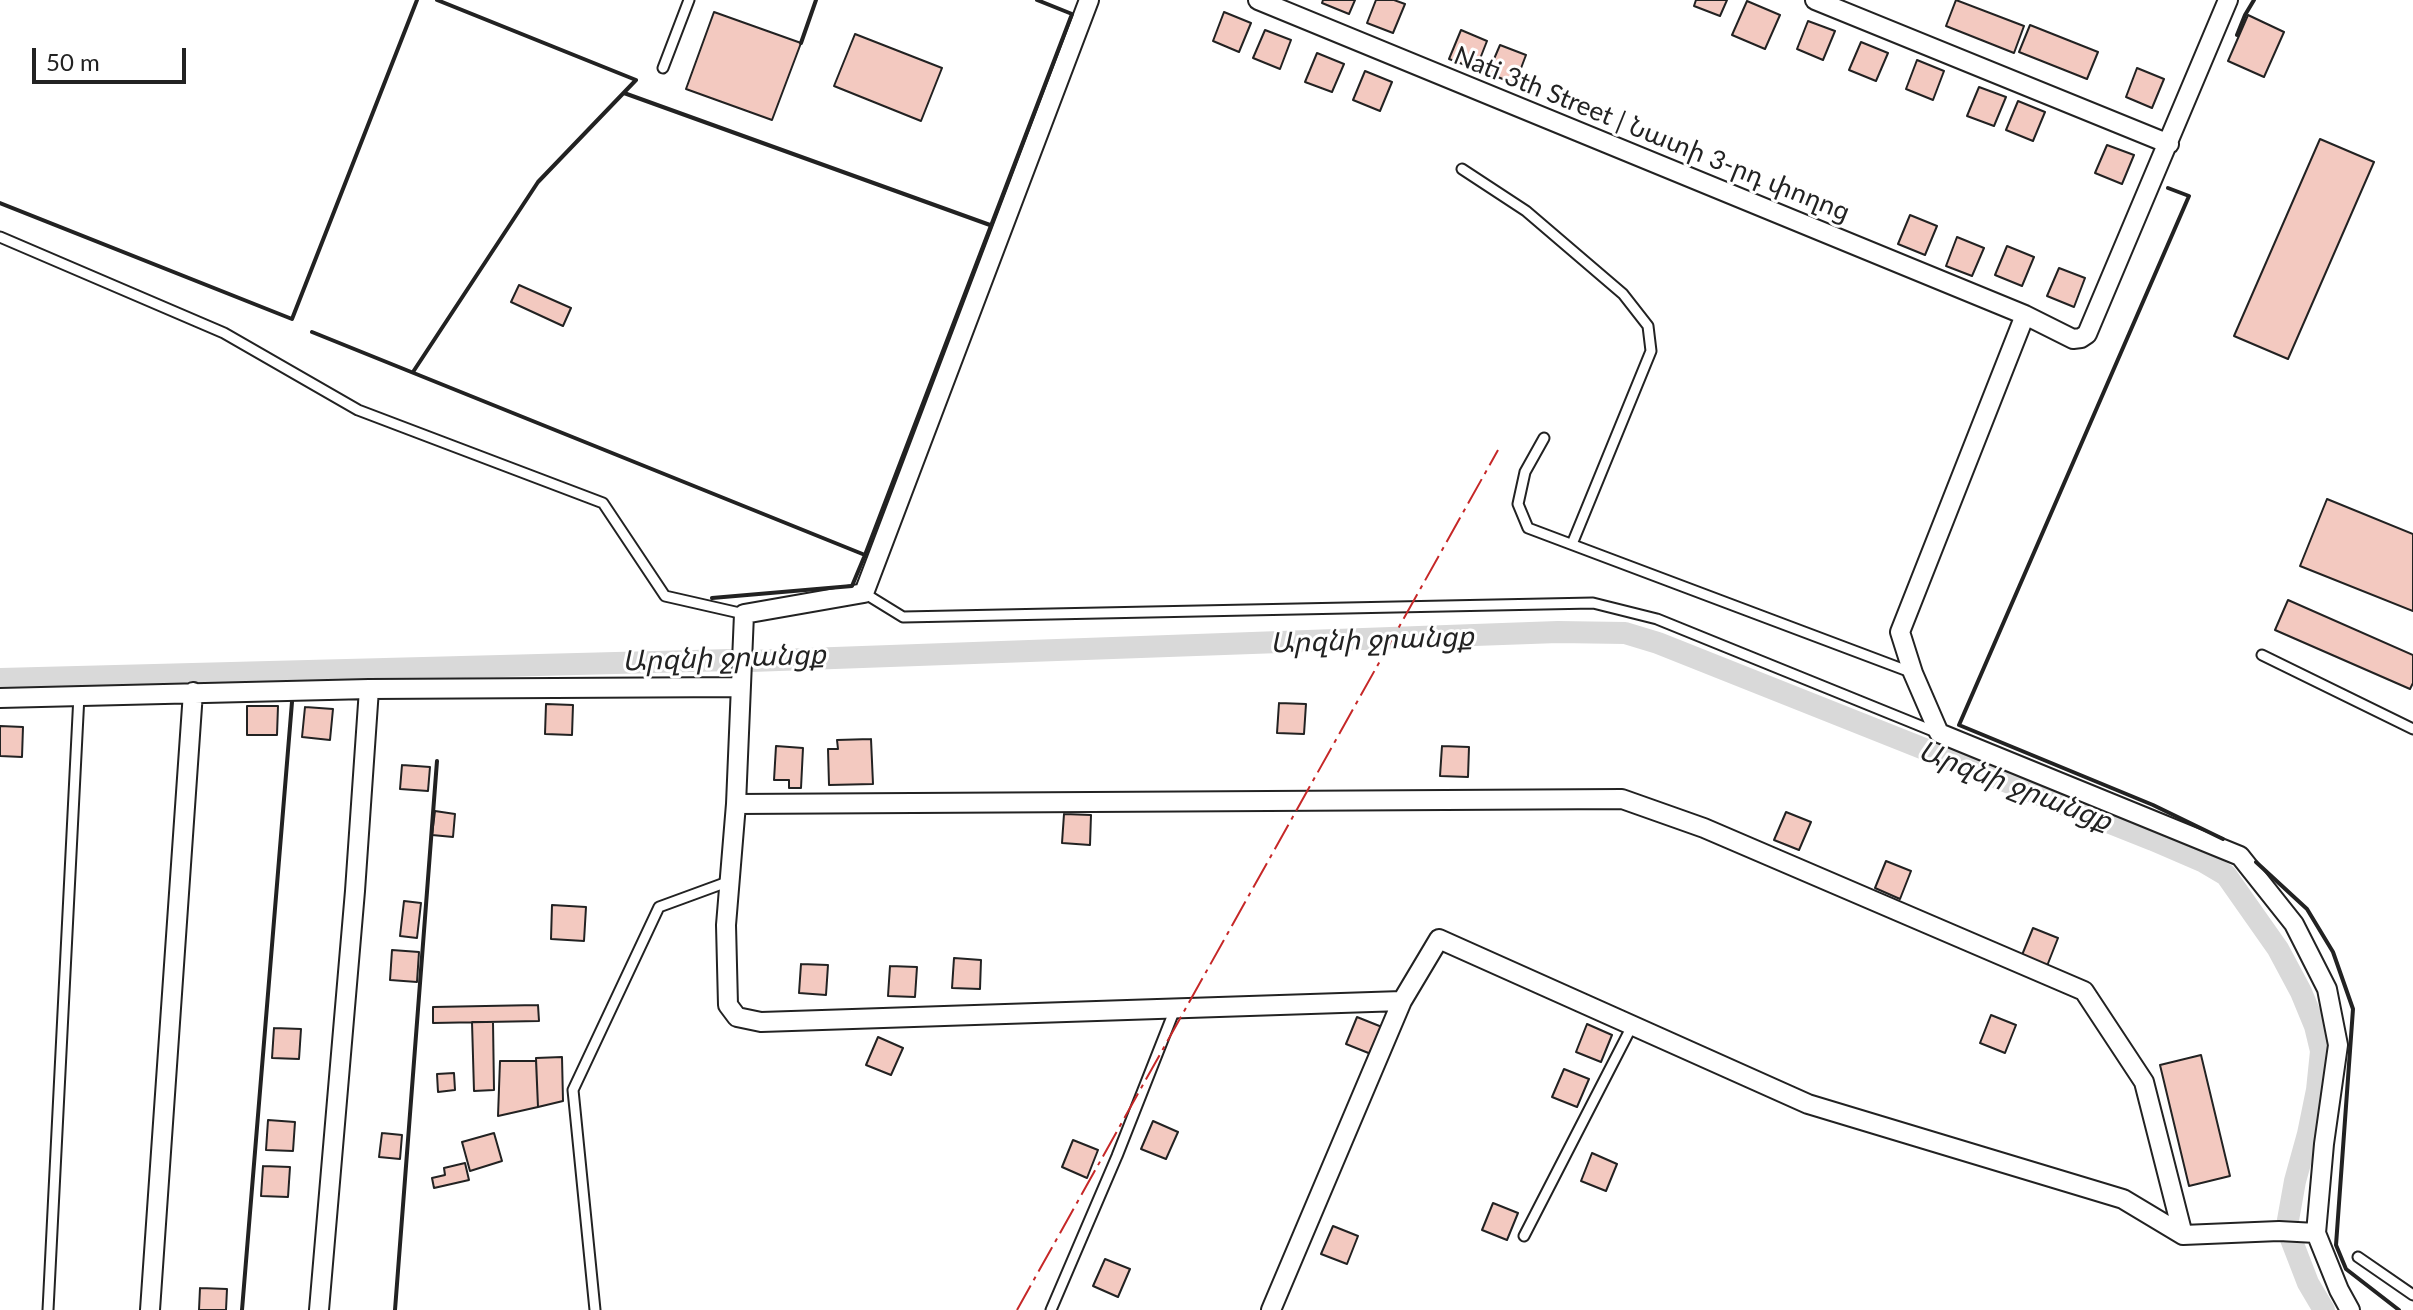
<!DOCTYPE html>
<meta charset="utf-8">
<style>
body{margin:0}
#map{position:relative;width:2413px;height:1310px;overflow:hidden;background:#fff;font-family:Lato,sans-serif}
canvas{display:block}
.scale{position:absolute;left:32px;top:48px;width:154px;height:36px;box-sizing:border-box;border:4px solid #222;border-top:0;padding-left:10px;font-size:24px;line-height:28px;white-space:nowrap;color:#222;-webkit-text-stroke:6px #fff;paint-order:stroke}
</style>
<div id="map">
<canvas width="2413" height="1310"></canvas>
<div class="scale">50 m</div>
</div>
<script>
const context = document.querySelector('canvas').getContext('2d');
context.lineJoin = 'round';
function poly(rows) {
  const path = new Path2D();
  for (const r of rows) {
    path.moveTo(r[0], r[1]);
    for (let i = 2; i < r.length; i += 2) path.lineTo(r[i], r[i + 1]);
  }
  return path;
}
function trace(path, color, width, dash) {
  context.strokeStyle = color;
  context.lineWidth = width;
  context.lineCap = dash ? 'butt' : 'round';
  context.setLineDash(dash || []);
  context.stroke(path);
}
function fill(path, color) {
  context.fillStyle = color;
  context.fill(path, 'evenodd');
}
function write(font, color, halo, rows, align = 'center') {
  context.font = font + ' Lato,"Noto Sans Armenian",sans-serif';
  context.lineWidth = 6;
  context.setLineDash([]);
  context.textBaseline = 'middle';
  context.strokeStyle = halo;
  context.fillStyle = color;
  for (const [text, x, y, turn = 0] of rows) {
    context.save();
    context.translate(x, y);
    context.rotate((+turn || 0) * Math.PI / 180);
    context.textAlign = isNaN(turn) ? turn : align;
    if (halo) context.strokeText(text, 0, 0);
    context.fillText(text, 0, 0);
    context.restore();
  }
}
trace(poly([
 [0,679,731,660,751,661,1558,632,1625,633,1658,643,2153,840,2204,862,2226,875,2278,949,2301,992,2315,1026,2321,1051,2317,1090,2308,1134,2295,1181,2288,1220,2291,1239,2308,1283,2324,1310]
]), '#d9d9d9', 22);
const building = poly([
 [1323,0,1355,0,1349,14,1322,3,1323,0],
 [1376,0,1394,0,1405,4,1393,33,1367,23,1376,0],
 [1696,0,1727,0,1720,16,1694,6,1696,0],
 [1956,0,2024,26,2014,53,1946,26,1956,0],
 [1747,1,1780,15,1765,49,1732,35,1747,1],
 [714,12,801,43,772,120,686,89,714,12],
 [1224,12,1251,23,1239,52,1213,41,1224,12],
 [2248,15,2284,32,2264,77,2228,61,2248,15],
 [1808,21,1835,31,1823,60,1797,49,1808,21],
 [2030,25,2098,52,2087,79,2019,52,2030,25],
 [1265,30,1291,40,1280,69,1253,58,1265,30],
 [1461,30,1487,41,1476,69,1449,59,1461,30],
 [855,34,942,68,921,121,834,86,855,34],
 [1861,42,1888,53,1876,81,1849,70,1861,42],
 [1500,45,1526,55,1515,84,1488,73,1500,45],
 [1317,53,1344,64,1332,92,1305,82,1317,53],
 [1917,60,1944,71,1933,100,1906,89,1917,60],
 [2137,68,2164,79,2152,108,2126,97,2137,68],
 [1365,71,1392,82,1380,111,1353,100,1365,71],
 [1979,87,2006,97,1994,126,1967,116,1979,87],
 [2018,101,2045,112,2033,141,2006,130,2018,101],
 [2320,139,2374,162,2288,359,2234,336,2320,139],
 [2107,145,2134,155,2122,184,2095,173,2107,145],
 [1910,215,1937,226,1925,255,1898,244,1910,215],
 [1957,237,1984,248,1972,276,1946,266,1957,237],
 [2007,246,2034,257,2022,286,1995,275,2007,246],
 [2059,268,2085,278,2074,307,2047,296,2059,268],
 [519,285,571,308,563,326,511,302,519,285],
 [2327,499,2413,534,2413,611,2300,566,2327,499],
 [2288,600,2413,655,2413,683,2410,689,2275,630,2288,600],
 [1279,703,1306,704,1304,734,1277,733,1279,703],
 [546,704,573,705,572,735,545,734,546,704],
 [247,706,278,706,277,735,247,735,247,706],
 [305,707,333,709,330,740,302,737,305,707],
 [0,726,23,727,22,757,0,756,0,726],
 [871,739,873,784,829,785,828,749,838,749,837,740,871,739],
 [776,746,803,748,801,788,789,788,789,780,774,780,776,746],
 [1442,746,1469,747,1468,777,1440,776,1442,746],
 [402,765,430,767,428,791,400,789,402,765],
 [435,811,455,814,453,837,432,835,435,811],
 [1786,812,1811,822,1799,850,1774,840,1786,812],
 [1064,814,1091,815,1090,845,1062,843,1064,814],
 [1886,861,1911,871,1900,899,1875,888,1886,861],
 [404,901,421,903,417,938,400,936,404,901],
 [552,905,586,907,584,941,551,939,552,905],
 [2033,928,2058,938,2047,966,2022,955,2033,928],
 [392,950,419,952,417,982,390,980,392,950],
 [954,958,981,960,980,989,952,988,954,958],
 [801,964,828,965,826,995,799,993,801,964],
 [890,966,917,967,915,997,888,996,890,966],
 [538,1005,539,1021,433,1023,433,1007,538,1005],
 [1991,1015,2016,1025,2005,1053,1980,1043,1991,1015],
 [1357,1017,1382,1027,1371,1054,1346,1044,1357,1017],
 [472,1022,493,1022,494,1090,474,1091,472,1022],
 [1587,1024,1612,1035,1601,1062,1576,1052,1587,1024],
 [274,1028,301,1029,299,1059,272,1058,274,1028],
 [878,1037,903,1048,891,1075,866,1065,878,1037],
 [2201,1055,2230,1176,2189,1186,2160,1065,2201,1055],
 [562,1057,563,1101,538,1107,536,1058,562,1057],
 [500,1061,536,1061,538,1107,498,1116,500,1061],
 [1564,1069,1589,1079,1577,1107,1552,1097,1564,1069],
 [454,1073,455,1090,438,1092,437,1074,454,1073],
 [268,1120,295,1122,293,1151,266,1150,268,1120],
 [1153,1121,1178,1132,1166,1159,1141,1149,1153,1121],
 [382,1133,402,1135,400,1159,379,1157,382,1133],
 [494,1133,502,1161,470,1171,462,1142,494,1133],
 [1073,1140,1098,1150,1087,1178,1062,1167,1073,1140],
 [1592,1153,1617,1164,1606,1191,1581,1181,1592,1153],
 [465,1163,469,1180,434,1188,432,1178,445,1175,444,1168,465,1163],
 [263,1166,290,1167,288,1197,261,1196,263,1166],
 [1493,1203,1518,1213,1507,1240,1482,1230,1493,1203],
 [1333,1226,1358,1236,1347,1264,1321,1254,1333,1226],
 [1105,1259,1130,1269,1118,1297,1093,1286,1105,1259],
 [200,1288,227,1289,226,1310,199,1310,200,1288]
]);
fill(building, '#f3c9c0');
trace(building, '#222', 2);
const lane = poly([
 [663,68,689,0],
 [1462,169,1526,211,1623,294,1648,326,1651,351,1572,544],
 [0,237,224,333,358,410,603,503,665,596,744,614],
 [1544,438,1525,472,1518,504,1528,528,1913,673],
 [864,593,903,617,1593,603,1657,619,1938,733],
 [2262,655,2413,729],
 [1524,1236,1632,1026],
 [2358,1257,2413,1295],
 [48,1310,79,695],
 [595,1310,573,1090,659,907,730,881],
 [1051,1310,1117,1156,1175,1009]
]);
const street = poly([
 [1089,0,864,593,744,614,736,804,726,925,728,1005,737,1017,761,1022,1402,1001],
 [1258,0,2025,315,2073,339,2081,338,2087,334,2228,0],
 [1815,0,2169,144],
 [2025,315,1900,632,1913,673,1939,733,2240,856,2294,924,2327,989,2338,1045,2324,1144,2316,1233,2339,1290,2350,1310],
 [0,698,369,689,740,687],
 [736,804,1622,799,1704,828,2084,991,2144,1082,2183,1235],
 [150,1310,193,692],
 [319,1310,355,891,369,689],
 [1271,1310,1402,1001,1439,939,1808,1104,2123,1199,2183,1235,2279,1231,2316,1233]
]);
trace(lane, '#222', 13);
trace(street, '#222', 22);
trace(lane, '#fff', 9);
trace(street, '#fff', 18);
trace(poly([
 [2237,35,2245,15,2254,0],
 [801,43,816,0],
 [624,93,990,225],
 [2168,188,2189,196,1959,725,2153,805,2223,839],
 [0,203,292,319,417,0],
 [312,332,865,555,1072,14,1037,0],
 [413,372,538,182,636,80,437,0],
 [712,598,852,586,865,555],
 [2256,862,2307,909,2333,952,2353,1009,2336,1245,2346,1269,2399,1310],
 [242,1310,292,702],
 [395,1310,437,761]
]), '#222', 4);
trace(poly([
 [1017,1310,1498,450]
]), '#c62828', 2, [28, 6, 4, 6]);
write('26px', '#222', '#fff', [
 ["Nati 3th Street | Նատի 3-րդ փողոց",1652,134,22]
]);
write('italic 28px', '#222', '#fff', [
 ["Արզնի ջրանցք",1372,640,-2],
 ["Արզնի ջրանցք",724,658,-2],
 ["Արզնի ջրանցք",2015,786,21]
]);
</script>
